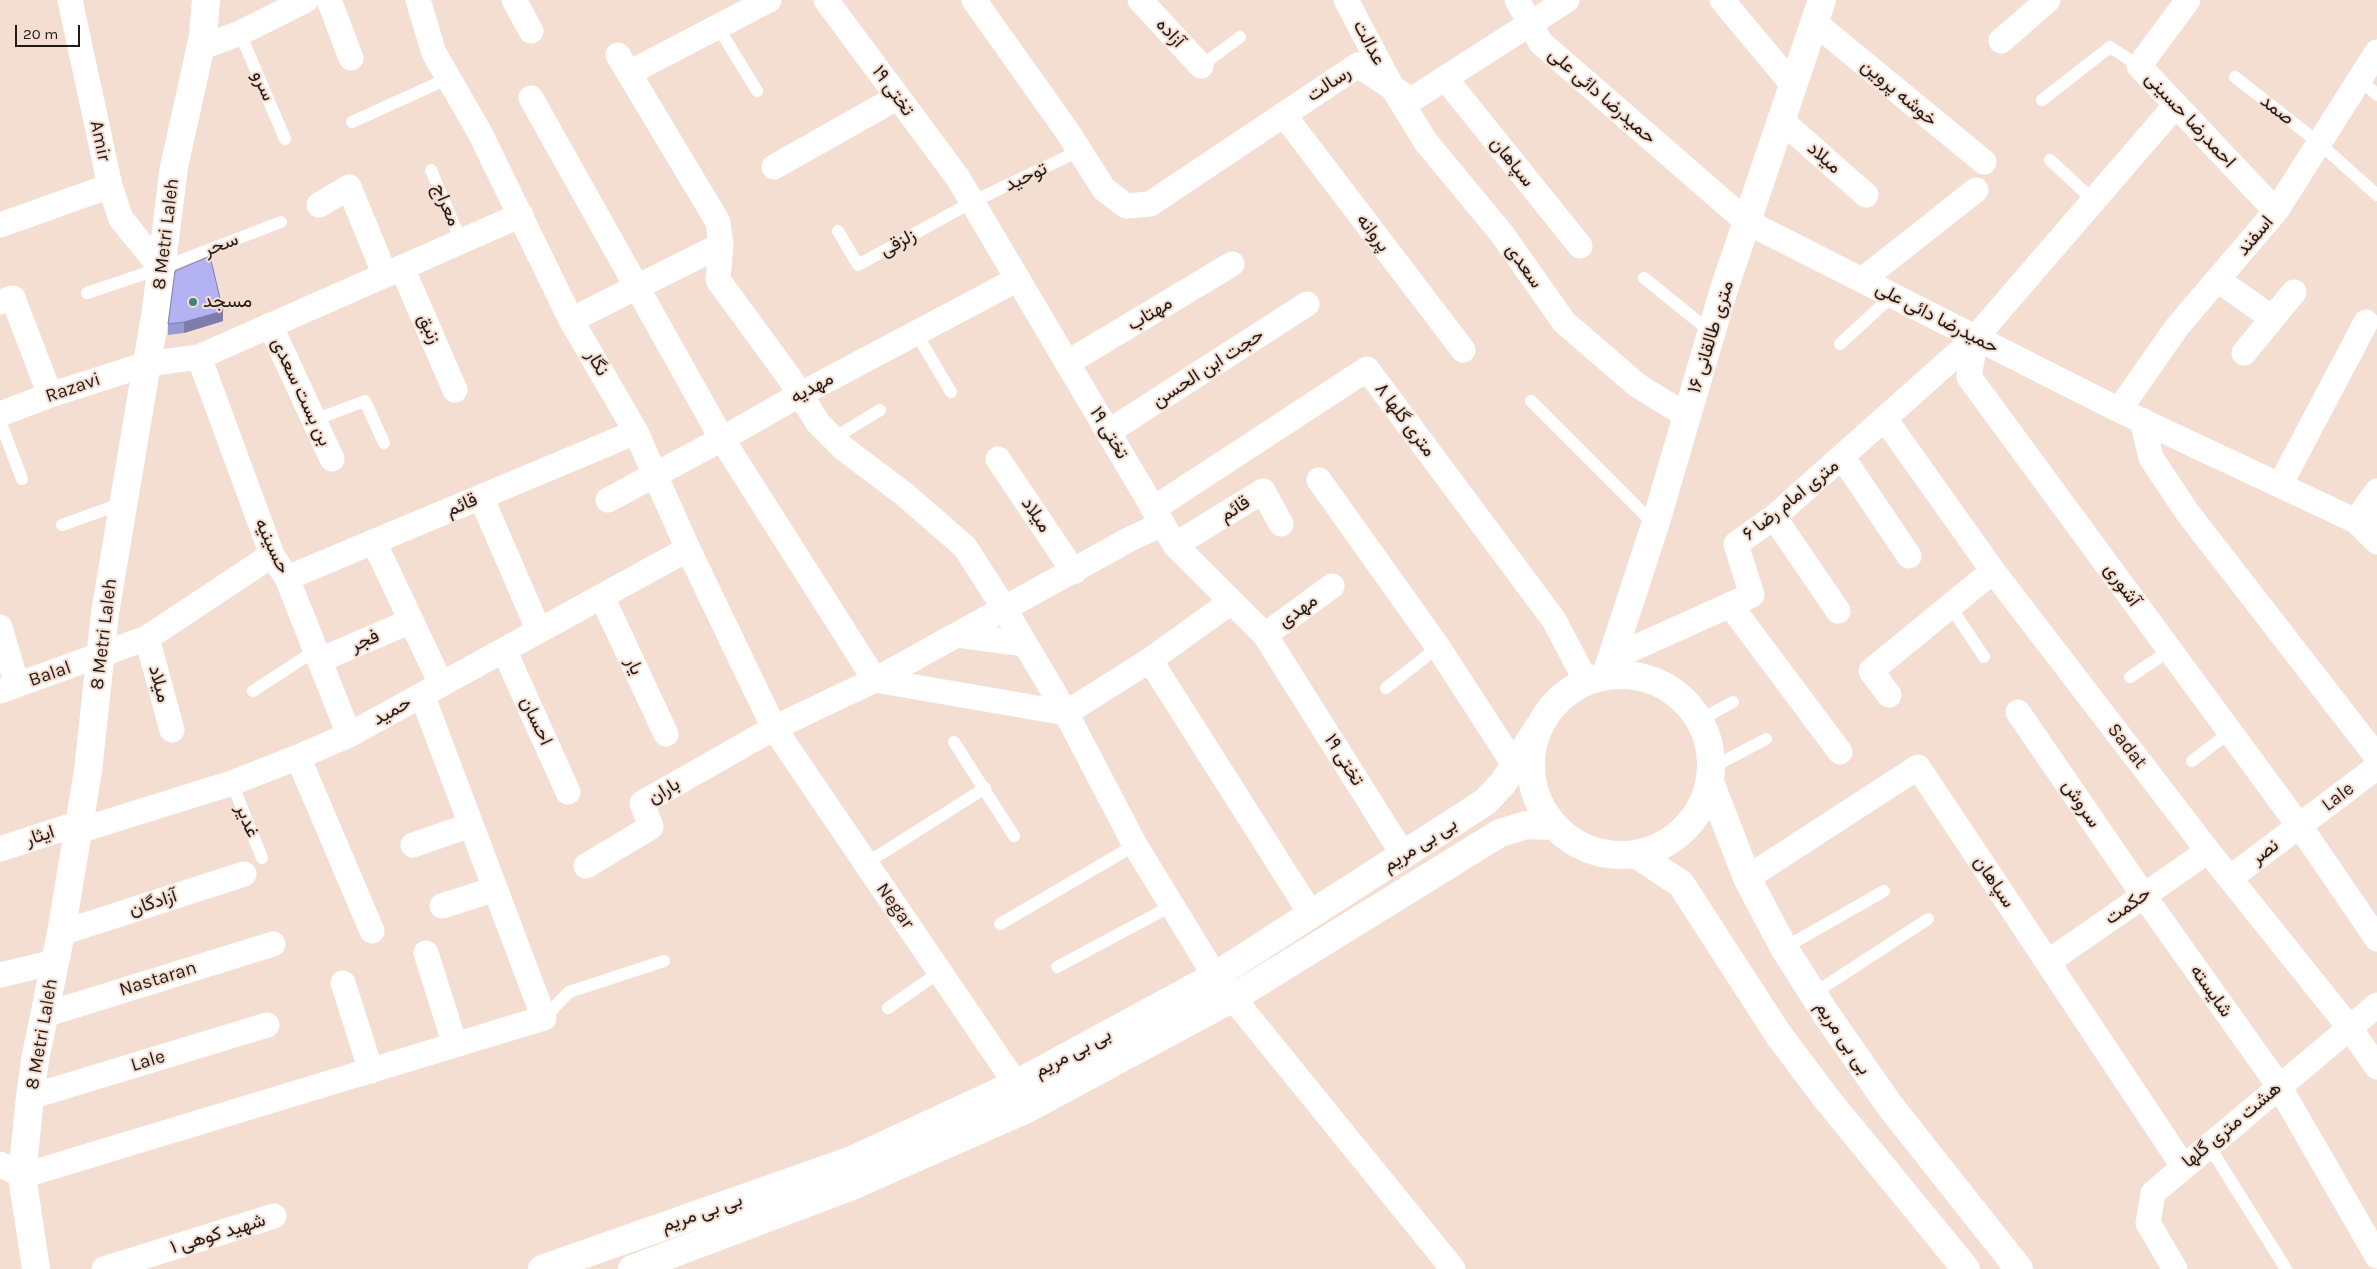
<!DOCTYPE html>
<meta charset="utf-8">
<style>
body{margin:0}
#map{position:relative;width:2377px;height:1269px;overflow:hidden;background:#f4ded2;font-family:Karla,sans-serif}
canvas{display:block}
.scale{position:absolute;left:15px;top:25px;width:65px;height:22px;box-sizing:border-box;border:2px solid #211a15;border-top:0;padding-left:6px;font-size:15px;line-height:18px;white-space:nowrap;color:#211a15;-webkit-text-stroke:4px #f4ded2;paint-order:stroke}
</style>
<div id="map">
<canvas width="2377" height="1269"></canvas>
<div class="scale">20 m</div>
</div>
<script>
const context = document.querySelector('canvas').getContext('2d');
context.lineJoin = 'round';
function poly(rows) {
  const path = new Path2D();
  for (const r of rows) {
    if (r.length === 3) {
      path.moveTo(r[0] + r[2], r[1]);
      path.arc(r[0], r[1], r[2], 0, 2 * Math.PI);
      continue;
    }
    path.moveTo(r[0], r[1]);
    for (let i = 2; i < r.length; i += 2) path.lineTo(r[i], r[i + 1]);
  }
  return path;
}
function trace(path, color, width, dash) {
  context.strokeStyle = color;
  context.lineWidth = width;
  context.lineCap = dash ? 'butt' : 'round';
  context.setLineDash(dash || []);
  context.stroke(path);
}
function fill(path, color) {
  context.fillStyle = color;
  context.fill(path, 'evenodd');
}
function write(font, color, halo, rows, align = 'center') {
  context.font = font + ' Karla,Vazirmatn,sans-serif';
  context.lineWidth = 4;
  context.setLineDash([]);
  context.textBaseline = 'middle';
  context.strokeStyle = halo;
  context.fillStyle = color;
  for (const [text, x, y, turn = 0] of rows) {
    context.save();
    context.translate(x, y);
    context.rotate((+turn || 0) * Math.PI / 180);
    context.textAlign = isNaN(turn) ? turn : align;
    if (halo) context.strokeText(text, 0, 0);
    context.fillText(text, 0, 0);
    context.restore();
  }
}
trace(poly([
 [718,27,757,91],
 [240,33,285,139],
 [1201,66,1240,37],
 [2235,77,2319,143,2377,195],
 [2360,79,2377,95],
 [2042,100,2110,47,2139,66],
 [352,122,449,78],
 [2050,160,2094,201],
 [431,170,461,241],
 [838,231,858,265,972,202,1079,151],
 [1644,278,1711,332],
 [87,293,161,268,281,222],
 [916,333,951,392],
 [1840,344,1892,296],
 [1531,401,1655,525],
 [314,420,365,401,384,443],
 [0,421,22,479],
 [834,438,880,410],
 [62,525,123,503],
 [1950,606,1984,657],
 [2130,677,2170,650],
 [1386,688,1438,647],
 [253,691,316,650],
 [1700,720,1733,702],
 [954,742,1014,836],
 [2192,761,2230,732],
 [1711,768,1766,739],
 [232,783,262,858],
 [865,864,985,788],
 [1000,924,1135,845],
 [1784,948,1884,891],
 [1057,967,1173,905],
 [1813,994,1928,919],
 [888,1008,941,971],
 [544,1018,569,992,664,961],
 [2209,1146,2286,1269]
]), '#fff', 12);
trace(poly([
 [70,0,110,186,121,219,161,268],
 [329,0,351,58],
 [418,0,434,53,480,133,571,320,636,432,688,549,774,728,1016,1084],
 [514,0,531,31],
 [826,0,958,178,1175,545,1265,635,1404,856],
 [974,0,1067,131,1104,189,1126,206,1150,204,1358,65,1411,100,1567,0],
 [1140,0,1201,66],
 [1346,0,1392,87,1426,142,1502,234,1564,322,1637,385,1687,416],
 [1517,0,1541,43,1747,222,2119,410,2356,521,2377,522],
 [1722,0,1793,85],
 [2188,0,2139,66,2276,211],
 [1815,23,1984,162],
 [2001,41,2048,0],
 [200,48,240,33,306,0],
 [618,55,718,222,721,245,718,280,789,377,818,423,843,448,904,494,965,547,1004,608,1066,713,1135,845,1215,976,1453,1269],
 [629,73,769,0],
 [1445,78,1580,246],
 [531,98,722,439,875,680,1066,713,1150,660,1231,602],
 [1284,115,1463,350],
 [1781,120,1866,195],
 [774,167,898,97],
 [319,205,349,187,385,275],
 [0,225,110,186],
 [402,268,455,390],
 [1862,280,1976,190],
 [2218,280,2272,318],
 [0,302,13,298,50,395],
 [571,320,721,245],
 [270,325,332,459],
 [1976,337,1969,377,2308,838,2377,939],
 [2244,353,2294,292],
 [199,357,272,555,287,578,349,735],
 [1067,363,1232,264],
 [2119,410,2177,327,2276,211,2377,52],
 [0,414,50,395,147,364,199,357,521,215],
 [1885,419,1993,571,2208,851,2349,1027,2377,1067],
 [2142,420,2151,458,2187,512,2377,757],
 [1108,432,1307,304],
 [1843,458,1909,556],
 [998,459,1074,572],
 [1319,480,1438,647,1515,766],
 [2280,485,2366,322],
 [2377,491,2356,521,2377,542],
 [481,497,539,631],
 [608,500,722,439,799,395,1018,279],
 [1153,509,1367,369,1554,620,1586,681],
 [1774,517,1838,611],
 [374,542,441,684],
 [1175,545,1263,491,1281,524],
 [287,578,636,432],
 [602,597,666,734],
 [1730,605,1840,752],
 [0,627,17,685],
 [957,635,1025,644],
 [1265,635,1332,586],
 [147,638,172,730],
 [504,650,568,792],
 [1612,658,1752,595,1736,544,1774,517,1976,337,2176,105],
 [320,660,411,621],
 [1150,660,1311,914],
 [0,691,147,638,272,555],
 [1889,695,1871,671,1993,571],
 [2018,712,2144,896,2279,1086,2377,1256],
 [298,757,372,931],
 [78,831,232,783,298,757,349,735,688,549],
 [413,845,471,825],
 [0,849,80,823],
 [586,866,651,827,642,803,774,728,875,680,1130,539,1162,524],
 [1747,878,1918,767,2183,1166],
 [2230,878,2377,767],
 [442,906,495,889],
 [61,933,244,874],
 [426,953,455,1045],
 [2048,962,2208,851],
 [0,975,55,962],
 [343,983,371,1071],
 [44,1015,273,944],
 [30,1097,267,1025],
 [0,1164,22,1176,544,1018,422,695],
 [104,1269,274,1216],
 [2175,1269,2148,1223,2153,1193,2377,1005]
]), '#fff', 25);
trace(poly([
 [1621,765,90],
 [1606,675,1655,525,1725,286,1822,0],
 [1710,782,1747,878,1784,948,1826,1014,1890,1106,2019,1269],
 [1636,854,1681,884,1778,1034,1826,1098,1966,1269],
 [36,1269,22,1176,30,1097,35,1060,61,933,88,771,105,613,156,310,174,167,203,36,206,0],
 [542,1269,852,1160,1016,1084,1215,976,1485,802,1503,783,1538,728],
 [632,1269,850,1187,1027,1109,1233,998,1500,833,1526,825,1554,826]
]), '#fff', 28);
fill(poly([
 [210,256,223,321,184,333,168,335,168,324]
]), '#9a9ad2');
fill(poly([
 [223,311,223,321,184,333,184,322]
]), '#7d7dab');
const building = poly([
 [210,256,223,311,184,322,168,324,175,271,210,256]
]);
fill(building, '#b3b3f4');
trace(building, '#7d7dab', 1);
for (const [x, y, r, color] of [
 [193,302,5,"#3e847b"]
]) {
  const dot = new Path2D();
  dot.arc(x, y, r, 0, 2 * Math.PI);
  context.fillStyle = color;
  context.fill(dot);
  trace(dot, '#f4ded2', 2);
}
write('19px', '#211a15', '#f4ded2', [
 ["آزاده",1170,33,47],
 ["عدالت",1369,43,62],
 ["رسالت",1329,84,-34],
 ["سرو",263,86,67],
 ["تختی ۱۹",893,91,54],
 ["خوشه پروین",1899,93,40],
 ["حمیدرضا دائی علی",1602,96,41],
 ["صمد",2277,110,38],
 ["احمدرضا حسینی",2190,120,47],
 ["Amir",100,141,78],
 ["میلاد",1824,158,41],
 ["سپاهان",1512,162,51],
 ["توحید",1026,177,-25],
 ["معراج",446,205,67],
 ["پروانه",1373,233,53],
 ["8 Metri Laleh",166,234,-83],
 ["اسفند",2255,236,-50],
 ["زلزقی",898,243,-29],
 ["سحر",221,245,-21],
 ["سعدی",1524,266,55],
 ["مهتاب",1150,314,-31],
 ["حمیدرضا دائی علی",1937,318,27],
 ["زنبق",429,329,66],
 ["۱۶ متری طالقانی",1711,337,-73],
 ["نگار",597,363,60],
 ["حجت ابن الحسن",1208,368,-33],
 ["Razavi",73,388,-19],
 ["مهدیه",812,388,-28],
 ["بن بست سعدی",301,392,65],
 ["۸ متری گلها",1405,420,53],
 ["تختی ۱۹",1109,433,59],
 ["۶ متری امام رضا",1791,500,-39],
 ["قائم",462,505,-23],
 ["قائم",1235,509,-32],
 ["میلاد",1036,515,56],
 ["حسینیه",272,546,65],
 ["آشوری",2122,585,54],
 ["مهدی",1298,611,-36],
 ["8 Metri Laleh",104,634,-83],
 ["فجر",365,641,-23],
 ["یار",634,666,65],
 ["Balal",50,674,-19],
 ["میلاد",159,684,75],
 ["حمید",392,711,-29],
 ["احسان",536,721,65],
 ["Sadat",2127,746,52],
 ["تختی ۱۹",1344,760,58],
 ["باران",664,791,-31],
 ["Lale",2338,797,-37],
 ["سروش",2081,804,56],
 ["غدیر",247,821,68],
 ["ایثار",40,836,-18],
 ["بی بی مریم",1420,845,-33],
 ["نصر",2265,852,-37],
 ["سپاهان",1994,882,56],
 ["آزادگان",153,903,-18],
 ["Negar",895,906,55],
 ["حکمت",2128,906,-35],
 ["Nastaran",158,979,-17],
 ["شایسته",2211,991,55],
 ["8 Metri Laleh",42,1034,-80],
 ["بی بی مریم",1843,1038,56],
 ["بی بی مریم",1073,1053,-28],
 ["Lale",148,1061,-17],
 ["هشت متری گلها",2232,1125,-40],
 ["بی بی مریم",702,1213,-19],
 ["شهید کوهی ۱",218,1234,-17]
]);
write('19px', '#211a15', '#f4ded2', [
 ["مسجد",203,302]
], 'left');
</script>
